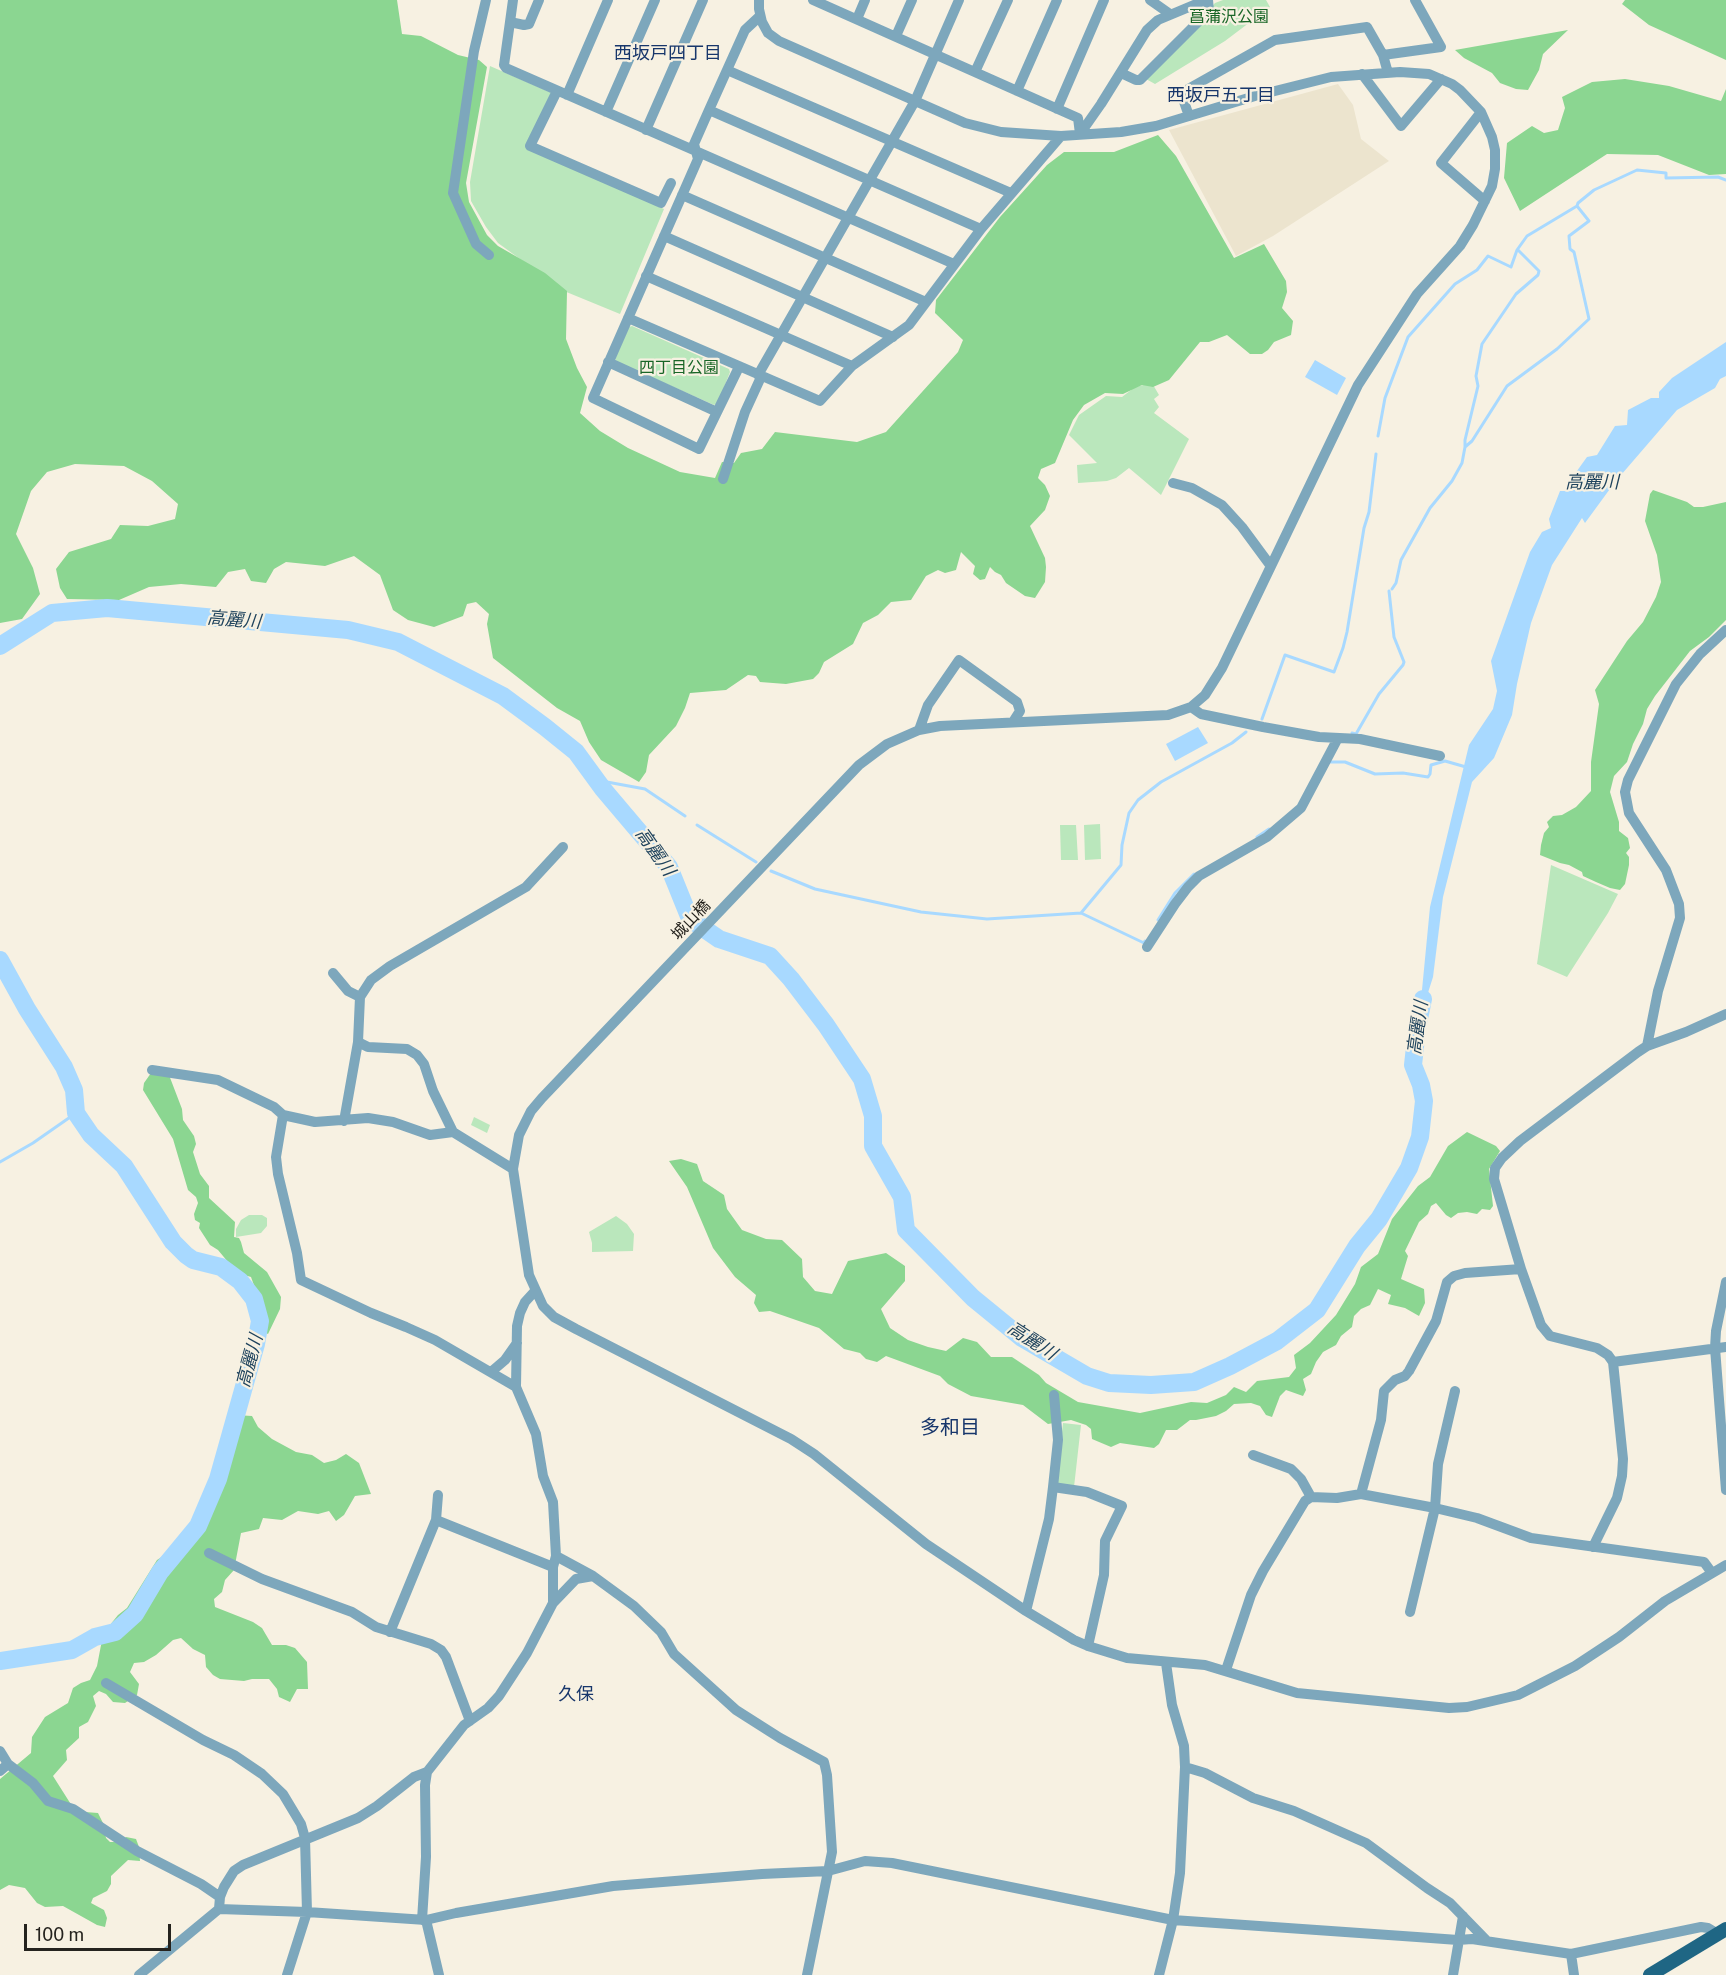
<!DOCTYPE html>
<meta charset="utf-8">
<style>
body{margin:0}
#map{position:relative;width:1726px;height:1975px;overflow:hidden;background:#f7f1e2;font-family:"Public Sans",sans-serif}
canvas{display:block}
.scale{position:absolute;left:24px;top:1924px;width:147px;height:27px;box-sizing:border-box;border:3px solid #25231e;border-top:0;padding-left:8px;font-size:18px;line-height:21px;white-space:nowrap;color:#25231e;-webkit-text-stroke:4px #f7f1e2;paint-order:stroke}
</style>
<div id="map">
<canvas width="1726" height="1975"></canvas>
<div class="scale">100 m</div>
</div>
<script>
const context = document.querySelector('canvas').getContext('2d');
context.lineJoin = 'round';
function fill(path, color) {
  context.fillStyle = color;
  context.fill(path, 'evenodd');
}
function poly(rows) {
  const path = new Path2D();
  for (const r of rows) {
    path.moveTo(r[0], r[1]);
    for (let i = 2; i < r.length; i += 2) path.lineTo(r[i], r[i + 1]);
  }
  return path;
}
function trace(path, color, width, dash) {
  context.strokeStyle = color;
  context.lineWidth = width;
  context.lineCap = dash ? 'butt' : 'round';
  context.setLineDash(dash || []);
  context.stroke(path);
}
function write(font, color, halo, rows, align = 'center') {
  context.font = font + ' "Public Sans","Noto Sans JP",sans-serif';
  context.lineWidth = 4.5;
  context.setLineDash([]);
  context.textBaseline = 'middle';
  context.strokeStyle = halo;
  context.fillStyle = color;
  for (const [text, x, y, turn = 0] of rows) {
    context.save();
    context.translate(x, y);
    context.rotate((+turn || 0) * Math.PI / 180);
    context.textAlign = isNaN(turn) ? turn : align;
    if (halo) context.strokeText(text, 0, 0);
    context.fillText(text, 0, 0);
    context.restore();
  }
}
fill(poly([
 [1338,84,1353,105,1361,139,1389,161,1273,236,1236,256,1169,130]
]), '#ece4ce');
fill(poly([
 [1223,0,1266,0,1270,7,1225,41,1155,84,1146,79,1215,3],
 [490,66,552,93,526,147,664,209,620,314,564,291,498,243,486,227,471,201,470,182],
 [632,326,729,369,730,372,718,403,714,405,617,362,615,359,629,327],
 [1152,383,1159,395,1154,399,1159,407,1154,413,1189,439,1161,495,1129,468,1116,478,1107,481,1078,483,1077,465,1097,463,1069,435,1079,415,1106,396,1122,397,1135,387],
 [1100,824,1101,859,1085,860,1084,825],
 [1076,825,1078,860,1061,860,1060,825],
 [1551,865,1618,894,1608,913,1567,977,1537,964],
 [474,1117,490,1125,487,1133,471,1125],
 [249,1215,262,1215,267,1218,267,1226,261,1233,236,1237,236,1229,241,1220],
 [616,1216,627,1224,634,1234,633,1251,592,1252,592,1243,589,1232],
 [1063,1423,1081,1425,1074,1487,1056,1484]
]), '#bae7bc');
fill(poly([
 [0,0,397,0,402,34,421,36,458,55,479,60,487,67,466,183,469,202,487,235,498,246,545,273,567,291,566,339,577,368,587,387,580,413,600,431,628,448,680,472,715,478,722,462,734,463,741,453,762,449,775,432,857,442,886,432,958,352,963,340,935,313,936,300,1000,217,1047,165,1064,152,1114,152,1158,135,1176,156,1234,258,1264,244,1286,281,1287,292,1282,308,1293,321,1291,335,1274,342,1268,350,1262,354,1250,354,1227,335,1209,342,1200,342,1169,380,1153,387,1142,385,1123,394,1105,393,1084,405,1073,420,1055,463,1041,469,1038,478,1045,485,1050,496,1045,510,1030,526,1045,558,1046,567,1045,582,1035,598,1025,596,1006,583,1001,575,995,572,990,567,985,579,980,580,973,574,975,566,961,552,956,570,945,573,938,570,926,576,911,600,891,602,878,615,863,623,853,644,824,662,819,673,813,679,786,684,760,682,756,676,748,675,726,690,690,693,685,708,676,726,649,755,646,772,639,782,601,760,589,742,580,721,557,708,493,658,487,624,489,614,476,602,467,604,463,616,434,627,408,620,393,610,380,575,354,556,325,566,286,562,274,569,266,583,251,581,245,569,228,572,216,587,181,584,149,587,119,600,67,599,60,588,56,569,69,552,111,539,120,525,148,526,175,519,178,504,152,481,124,466,75,464,47,472,31,491,16,534,33,568,40,594,22,619,0,623],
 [1625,0,1726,0,1726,60,1649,25,1622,4],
 [1568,30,1543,54,1539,70,1528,90,1516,89,1500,83,1492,73,1464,58,1455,50],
 [1625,79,1669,86,1721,101,1726,89,1726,174,1709,175,1658,155,1607,154,1520,211,1504,178,1507,143,1532,126,1544,133,1558,130,1565,108,1562,97,1592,82],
 [1653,490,1687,502,1694,507,1703,507,1726,502,1726,620,1709,637,1690,651,1655,696,1647,709,1643,724,1633,744,1627,762,1614,776,1610,792,1619,822,1619,831,1628,838,1630,848,1626,853,1629,857,1629,865,1625,884,1620,890,1610,888,1596,882,1583,876,1582,872,1569,865,1560,863,1540,855,1541,845,1544,833,1549,827,1547,822,1553,816,1562,815,1576,807,1591,791,1591,762,1599,704,1595,690,1627,641,1643,622,1656,597,1661,582,1657,555,1645,521,1650,494],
 [151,1073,169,1075,182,1109,183,1120,194,1136,196,1144,193,1152,200,1174,209,1186,209,1198,235,1222,234,1237,239,1238,241,1242,244,1253,267,1272,281,1297,280,1309,268,1334,264,1332,265,1316,251,1277,231,1271,228,1262,218,1250,210,1245,199,1228,200,1223,195,1220,194,1214,198,1203,196,1197,188,1190,173,1139,143,1090,144,1083],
 [1467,1132,1496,1146,1500,1151,1489,1169,1493,1206,1490,1210,1482,1209,1477,1214,1467,1212,1458,1213,1451,1218,1446,1215,1436,1203,1431,1206,1428,1214,1419,1222,1405,1251,1408,1256,1401,1279,1424,1289,1425,1303,1419,1316,1405,1308,1388,1304,1391,1295,1378,1289,1370,1305,1361,1309,1354,1316,1352,1327,1341,1336,1336,1345,1323,1352,1316,1362,1311,1374,1303,1379,1306,1390,1303,1396,1286,1390,1280,1396,1272,1417,1266,1415,1260,1406,1251,1403,1234,1404,1226,1411,1216,1416,1196,1420,1190,1420,1177,1430,1166,1430,1159,1444,1154,1448,1120,1443,1111,1447,1092,1439,1091,1429,1086,1425,1071,1420,1048,1424,1023,1405,971,1396,948,1384,940,1376,886,1356,877,1362,866,1359,860,1353,844,1349,819,1328,770,1311,759,1312,754,1303,756,1295,735,1277,713,1248,687,1187,669,1161,681,1159,697,1164,703,1181,724,1195,727,1209,742,1230,766,1239,782,1240,802,1259,803,1277,815,1291,832,1294,848,1261,886,1253,905,1266,905,1281,881,1309,890,1328,908,1340,928,1347,946,1351,963,1338,977,1342,991,1357,1012,1357,1039,1375,1046,1383,1078,1402,1140,1413,1191,1402,1207,1403,1226,1395,1234,1387,1246,1392,1257,1381,1289,1377,1296,1368,1294,1355,1310,1343,1336,1315,1355,1284,1361,1267,1378,1254,1392,1219,1418,1186,1430,1177,1448,1146],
 [236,1415,252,1416,258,1427,272,1439,296,1452,312,1455,324,1463,336,1460,346,1454,359,1463,371,1494,355,1496,344,1515,336,1521,329,1511,318,1514,298,1511,282,1520,263,1518,259,1529,241,1533,234,1570,225,1580,222,1592,214,1599,215,1607,253,1622,262,1628,272,1645,286,1645,295,1648,307,1662,308,1689,297,1689,290,1702,279,1697,277,1689,269,1679,252,1679,244,1681,220,1679,213,1675,206,1667,205,1655,193,1649,181,1638,173,1640,156,1655,144,1662,134,1663,130,1672,139,1684,137,1695,125,1703,113,1702,106,1694,99,1691,93,1696,96,1706,88,1722,79,1727,79,1738,66,1750,67,1760,53,1776,72,1806,85,1812,98,1813,103,1823,106,1838,110,1842,120,1842,126,1837,136,1839,139,1847,140,1861,128,1860,111,1876,111,1884,107,1891,93,1898,91,1903,104,1910,107,1918,105,1927,97,1925,63,1906,45,1907,37,1903,25,1888,9,1885,0,1890,0,1779,31,1753,32,1737,45,1717,68,1703,73,1688,81,1683,90,1680,97,1666,102,1640,106,1630,118,1615,127,1608,157,1560,174,1549,189,1533,190,1527,211,1492,209,1485,211,1478,223,1453]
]), '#8bd691');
fill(poly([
 [1726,342,1726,376,1720,379,1715,388,1677,410,1615,482,1585,523,1582,518,1552,565,1531,623,1517,684,1512,715,1494,758,1472,782,1443,897,1433,977,1419,1021,1430,907,1469,745,1493,709,1497,691,1491,661,1530,552,1542,532,1551,528,1549,519,1560,491,1568,491,1569,482,1587,457,1597,455,1615,426,1627,425,1628,410,1651,398,1659,398,1659,392,1672,378],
 [1315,360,1346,378,1337,395,1305,377],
 [1198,727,1208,743,1175,761,1166,744]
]), '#a8d9ff');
trace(poly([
 [1378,436,1385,398,1408,337,1455,284,1477,270,1488,256,1511,267,1517,250,1527,236,1577,206],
 [1465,447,1465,440,1478,386,1476,376,1482,344,1516,294,1538,275,1539,271,1518,250],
 [1392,589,1396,583,1401,560,1430,508,1452,481,1462,463,1465,447,1472,441,1507,386,1557,349,1589,319,1574,252,1570,249,1569,236,1589,221,1577,206,1578,203,1594,190,1637,170,1666,173,1666,178,1718,177,1726,180],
 [1262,719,1285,655,1334,672,1343,648,1347,632,1364,528,1369,512,1376,454],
 [1352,733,1356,734,1379,694,1403,665,1404,662,1394,637,1389,591],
 [1328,762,1345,762,1375,774,1403,773,1428,777,1430,774,1431,765,1445,761,1466,767],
 [596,780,645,789,685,816],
 [697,825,756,862],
 [1257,837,1269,829],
 [771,871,815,889,921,912,987,919,1081,913,1144,943,1145,941],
 [1081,913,1121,865,1122,845,1129,813,1138,800,1161,782,1232,743,1246,732],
 [1158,920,1175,893,1194,874],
 [0,1162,33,1143,76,1113]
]), '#a8d9ff', 3);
trace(poly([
 [0,646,52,613,107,608,348,630,398,642,503,696,545,727,576,752,603,789,669,867,690,919,719,939,770,956,791,979,826,1025,862,1079,873,1116,873,1146,902,1197,906,1230,973,1298,1022,1338,1087,1376,1109,1383,1151,1385,1194,1382,1230,1366,1277,1341,1317,1310,1357,1246,1379,1219,1409,1168,1420,1137,1424,1101,1421,1085,1413,1065,1417,1029,1423,999],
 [0,960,27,1009,64,1067,74,1090,76,1113,91,1135,124,1166,173,1242,186,1255,193,1260,221,1267,240,1281,254,1299,260,1321,256,1344,218,1479,198,1526,160,1572,135,1614,115,1632,95,1637,72,1650,0,1661]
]), '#a8d9ff', 18);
trace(poly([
 [486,0,474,51,453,193,476,244,489,255],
 [539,0,529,24,524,25,510,22,504,65,506,68,954,264],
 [759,0,759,9,762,22,768,33,779,41,965,123,1001,132,1061,136,1121,132,1156,126,1255,96,1331,77,1400,72,1429,74,1452,84,1460,90,1481,112,1492,137,1495,150,1495,169,1492,186,1473,225,1460,246,1417,294,1358,385,1222,668,1205,695,1191,707,1168,715,940,726,919,730,887,744,859,765,542,1098,531,1111,519,1135,513,1169,529,1275,543,1306,554,1317,576,1329,791,1439,814,1454,926,1544,1026,1611,1074,1640,1088,1646,1127,1658,1205,1665,1297,1693,1449,1708,1467,1707,1518,1695,1575,1666,1619,1637,1665,1601,1726,1565],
 [813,0,1078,118,1080,134],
 [1150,0,1170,14],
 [857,19,865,0],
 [510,22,513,0],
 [896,36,912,0],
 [1383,55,1441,47,1415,0],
 [727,70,1011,193],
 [975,72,1008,0],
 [1121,73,1136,80,1140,80,1209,11,1208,0],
 [1362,74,1401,126,1441,79],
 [557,91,530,146,661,203,671,183],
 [1017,91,1057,0],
 [567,95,608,0],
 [1057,109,1104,0],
 [709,110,981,229],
 [606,112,655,0],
 [1481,112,1441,163,1485,201],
 [1189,116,1181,93,1275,40,1367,27,1383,55,1388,73],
 [646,130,703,0],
 [1080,134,1101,104,1147,30,1158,20,1206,0],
 [682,195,926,302],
 [664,236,893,337],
 [646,276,852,366],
 [628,318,820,401,852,366,909,325,981,229,1061,136],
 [608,362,717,412],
 [739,367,699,449,593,398,698,159,694,144,709,110,745,30,760,16],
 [758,375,915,101,959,0],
 [723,479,745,412,761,377],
 [1173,483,1192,488,1222,505,1242,527,1270,565],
 [1191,707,1201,714,1263,727,1319,737,1360,739,1440,756],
 [919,730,928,705,959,660,1017,702,1020,711,1013,722],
 [1147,947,1175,904,1188,887,1199,876,1267,837,1301,808,1338,738],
 [333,973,348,991,360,997,358,1042,344,1121],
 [360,997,371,980,390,966,526,887,563,847],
 [358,1042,368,1047,407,1049,417,1055,424,1064,433,1091,453,1132,513,1169],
 [1647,1046,1658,991,1680,918,1679,904,1666,870,1629,813,1625,792,1628,780,1676,684,1700,654,1726,630],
 [152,1070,218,1080,274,1107,283,1115,315,1122,368,1118,393,1122,430,1135,453,1132],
 [1726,1282,1716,1331,1715,1348,1726,1490],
 [1613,1362,1726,1347],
 [491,1372,505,1360,517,1343],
 [516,1387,517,1326,520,1313,525,1302,535,1291],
 [1253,1455,1291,1469,1301,1479,1311,1497],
 [1053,1487,1087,1492,1122,1506,1105,1541,1104,1575,1088,1646],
 [1361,1494,1381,1420,1384,1391,1395,1380,1405,1376,1409,1371,1436,1321,1447,1282,1454,1276,1465,1273,1521,1269],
 [436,1520,553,1567],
 [1593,1547,1617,1498,1622,1476,1623,1459,1613,1362,1608,1355,1597,1348,1550,1336,1541,1325,1521,1269,1494,1179,1495,1168,1502,1158,1520,1141,1638,1052,1647,1046,1686,1032,1726,1014],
 [209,1553,262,1579,352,1612,376,1627,431,1644,441,1650,446,1657,470,1721],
 [556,1556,593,1576,634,1606,661,1632,674,1654,736,1710,780,1738,824,1762,827,1775,832,1852,807,1975],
 [553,1603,576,1579,593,1576],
 [1026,1611,1049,1519,1053,1487,1058,1440,1054,1395],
 [1410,1612,1435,1508,1438,1464,1455,1391],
 [390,1632,436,1520,438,1495],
 [1226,1670,1251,1595,1263,1571,1305,1501,1311,1497,1337,1498,1361,1494,1435,1508,1477,1518,1531,1538,1704,1562,1712,1573],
 [106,1683,203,1740,234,1755,262,1774,283,1794,301,1824,305,1838,307,1912,287,1975],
 [0,1751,8,1764,0,1771],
 [8,1764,33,1783,48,1801,73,1809,137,1851,201,1884,220,1897],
 [1185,1767,1205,1773,1253,1798,1294,1811,1366,1843,1427,1888,1450,1903,1487,1941],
 [219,1909,220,1897,224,1887,234,1871,243,1865,358,1818,377,1806,414,1777,427,1772,464,1725,488,1708,499,1696,527,1653,553,1603,553,1567,556,1556,553,1502,543,1476,536,1434,516,1387,435,1340,406,1327,371,1313,301,1280,297,1253,278,1174,276,1157,283,1115],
 [422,1920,426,1857,425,1785,427,1772],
 [426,1920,439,1975],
 [1571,1954,1574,1975],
 [139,1975,219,1909,307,1912,426,1920,456,1913,613,1886,762,1874,828,1871,865,1861,892,1863,1173,1920,1417,1937,1458,1940,1472,1939,1571,1954,1701,1927,1708,1928,1718,1934],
 [1159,1975,1173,1920,1180,1873,1185,1767,1184,1746,1172,1705,1166,1663],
 [1453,1975,1463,1916]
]), '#7da7bc', 10);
trace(poly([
 [1650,1975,1726,1929]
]), '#1f6684', 14);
write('16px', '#196627', '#f7f1e2', [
 ["菖蒲沢公園",1229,17],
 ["四丁目公園",679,368]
]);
write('16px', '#25231e', '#f7f1e2', [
 ["城山橋",691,920,-46]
]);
write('18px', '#17366b', '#f7f1e2', [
 ["西坂戸四丁目",668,53],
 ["西坂戸五丁目",1221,95],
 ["久保",576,1694]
]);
write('italic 18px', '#1f435d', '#f7f1e2', [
 ["高麗川",1592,482],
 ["高麗川",234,620,5],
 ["高麗川",655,852,55],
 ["高麗川",1418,1028,-82],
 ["高麗川",1032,1341,33],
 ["高麗川",250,1361,-75]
]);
write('20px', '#17366b', '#f7f1e2', [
 ["多和目",950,1428]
]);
</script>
